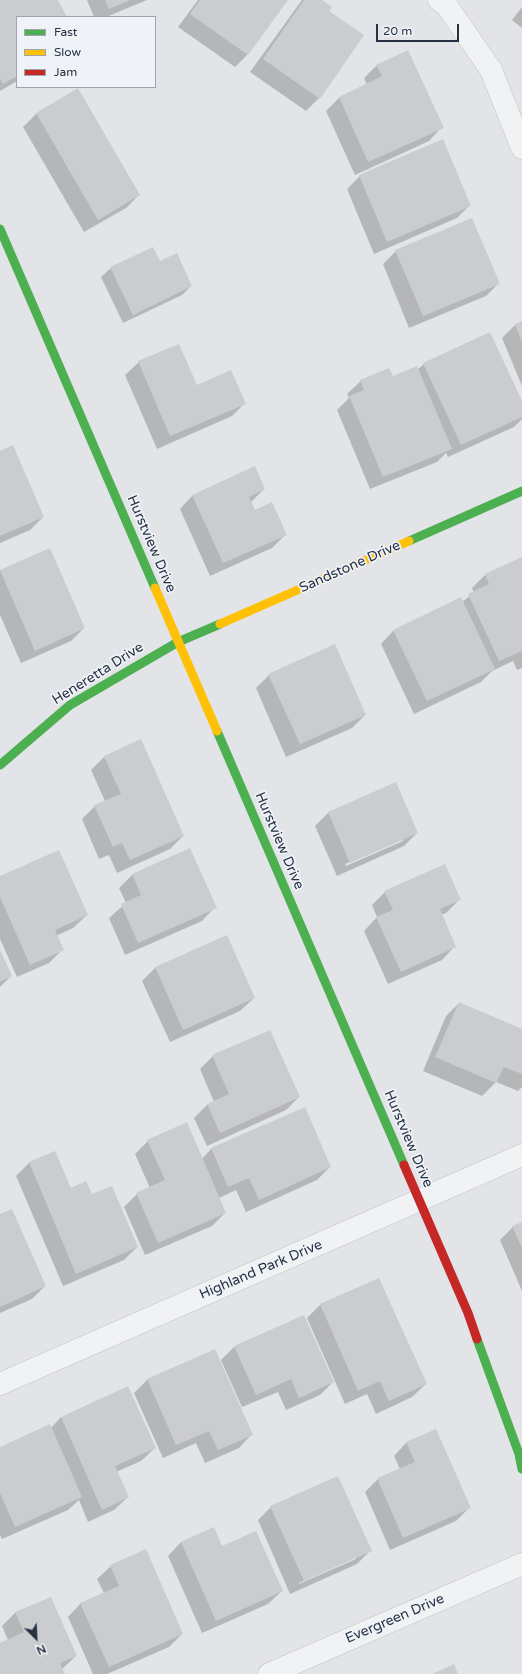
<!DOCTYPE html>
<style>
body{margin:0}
#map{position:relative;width:522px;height:1674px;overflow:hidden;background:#e2e4e7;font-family:"Varela Round",sans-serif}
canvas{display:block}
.legend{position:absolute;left:16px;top:16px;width:140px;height:72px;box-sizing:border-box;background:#eff3f7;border:1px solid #9fa5af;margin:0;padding:5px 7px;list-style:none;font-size:12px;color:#263143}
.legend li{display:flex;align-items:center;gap:8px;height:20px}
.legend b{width:20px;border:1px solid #9fa5af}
.north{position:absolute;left:16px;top:1618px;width:40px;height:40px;-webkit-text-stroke:3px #eff3f7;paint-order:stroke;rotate:156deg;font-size:11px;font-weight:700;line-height:16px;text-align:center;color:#263143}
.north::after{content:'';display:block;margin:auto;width:14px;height:18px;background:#263143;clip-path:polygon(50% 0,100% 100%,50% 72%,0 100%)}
.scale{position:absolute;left:376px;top:24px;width:83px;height:18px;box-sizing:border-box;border:2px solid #263143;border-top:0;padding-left:5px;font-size:12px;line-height:14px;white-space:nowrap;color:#263143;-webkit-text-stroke:3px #eff3f7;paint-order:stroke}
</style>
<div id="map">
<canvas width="522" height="1674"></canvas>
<ul class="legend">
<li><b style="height:5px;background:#4caf50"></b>Fast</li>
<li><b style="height:5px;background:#ffc107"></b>Slow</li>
<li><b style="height:5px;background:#c62828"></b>Jam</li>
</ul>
<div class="north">N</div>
<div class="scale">20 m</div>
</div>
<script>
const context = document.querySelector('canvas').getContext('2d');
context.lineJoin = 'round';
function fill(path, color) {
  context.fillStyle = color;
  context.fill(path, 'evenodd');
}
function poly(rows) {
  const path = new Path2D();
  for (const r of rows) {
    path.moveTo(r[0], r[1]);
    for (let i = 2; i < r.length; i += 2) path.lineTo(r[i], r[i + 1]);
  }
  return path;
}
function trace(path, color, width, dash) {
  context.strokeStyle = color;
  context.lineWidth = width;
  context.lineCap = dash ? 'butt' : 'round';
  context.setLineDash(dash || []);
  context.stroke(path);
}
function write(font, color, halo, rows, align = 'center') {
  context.font = font + ' "Varela Round",sans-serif';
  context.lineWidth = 3.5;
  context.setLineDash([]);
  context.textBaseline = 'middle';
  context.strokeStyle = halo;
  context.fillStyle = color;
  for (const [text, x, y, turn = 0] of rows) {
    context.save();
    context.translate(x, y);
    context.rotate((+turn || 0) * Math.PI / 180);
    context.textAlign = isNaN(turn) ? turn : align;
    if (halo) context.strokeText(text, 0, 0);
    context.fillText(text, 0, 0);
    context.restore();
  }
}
fill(poly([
 [0,0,57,0,66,17,17,17,17,81,0,91],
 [87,0,147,0,106,17,94,17],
 [198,0,286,0,248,54,235,67,178,27],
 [302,0,320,0,328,11,319,98,306,111,250,72],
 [522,7,522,28,512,20],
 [377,65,442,127,429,141,355,175,326,111,339,98,367,85,364,78],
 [78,90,139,195,126,208,84,232,23,127,36,114],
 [360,176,470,205,457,218,374,254,347,189],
 [396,251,499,283,486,296,409,328,383,264],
 [159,262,191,286,182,295,123,323,101,277,111,268],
 [522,322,522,386,502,338,515,325],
 [139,362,196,386,245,403,232,416,157,449,125,375],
 [424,364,522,403,522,419,514,427,448,457,446,453,437,462,370,489,337,410,349,398,347,394,361,381,392,378,417,370],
 [0,452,43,517,30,530,0,543],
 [264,489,251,502,255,511,285,535,272,548,210,576,180,509,193,495],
 [49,549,84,628,71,641,21,663,0,615,0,571],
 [522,558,522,668,517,670,513,661,492,671,481,682,414,714,381,644,394,630,462,602,474,593,472,588,485,575],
 [269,675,365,715,352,728,286,757,256,688],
 [104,757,183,836,170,849,117,873,109,855,99,859,82,819,95,806,105,801,91,770],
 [395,783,417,833,404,846,337,876,315,826,328,813],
 [403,839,403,841,346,866,345,864],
 [190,850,215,907,202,921,125,955,109,918,126,903,119,888,132,875],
 [0,877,87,915,73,928,56,936,62,950,49,963,17,977,0,939],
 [385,892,459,900,446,913,441,915,455,946,442,960,388,984,364,931,377,917,372,905],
 [226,936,254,998,240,1011,170,1042,142,981,155,968],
 [0,952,11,976,0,987],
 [459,1003,522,1030,522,1087,518,1091,496,1082,482,1096,423,1071,446,1016],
 [213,1056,299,1097,286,1110,207,1146,194,1118,207,1105,214,1102,200,1069],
 [304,1108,330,1167,317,1180,246,1212,236,1190,219,1198,225,1213,212,1226,145,1255,124,1207,137,1194,150,1188,135,1154,148,1141,202,1159,211,1149],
 [29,1163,70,1189,91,1196,137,1247,124,1260,63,1286,16,1176],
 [0,1215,45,1286,32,1299,0,1313],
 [522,1223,522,1291,500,1240,513,1227],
 [379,1279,426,1384,412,1397,376,1414,367,1394,345,1404,307,1318,320,1305],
 [234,1347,333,1382,320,1395,286,1410,278,1392,242,1407,221,1360],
 [214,1350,252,1434,239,1448,205,1463,196,1443,163,1458,134,1393,147,1380],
 [61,1417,155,1448,141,1461,116,1472,128,1497,114,1510,88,1522,79,1500,68,1510,2,1539,0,1535,0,1448,51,1428],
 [407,1442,469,1508,456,1521,390,1550,365,1492,378,1479,400,1469,394,1456],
 [271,1507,370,1551,357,1564,290,1594,258,1520],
 [356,1557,356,1559,299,1584,299,1583],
 [213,1528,222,1548,282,1591,268,1604,202,1633,168,1556,181,1542],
 [111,1566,182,1634,169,1647,107,1674,93,1674,68,1617,81,1603,104,1593,97,1579],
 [51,1598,76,1656,62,1669,64,1674,0,1674,0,1644,8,1640,2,1626,15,1613]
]), '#0003');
fill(poly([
 [0,0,58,0,67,17,17,17,17,76,3,84,0,79],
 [105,0,130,0,109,9],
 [200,0,288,0,248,55,190,14],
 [304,0,322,0,332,7,329,11,364,35,320,99,263,59],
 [408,50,444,128,368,162,339,97,382,76,376,65],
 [78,88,140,195,98,220,36,113],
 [443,139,471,206,387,242,359,175],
 [472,218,500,284,423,316,395,250],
 [153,247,160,261,177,253,192,286,133,315,110,267],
 [522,321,522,342,515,324],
 [490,332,522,401,522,417,461,445,423,363],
 [179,344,197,385,231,370,246,404,170,436,138,361],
 [417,366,452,449,383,477,349,396,364,390,360,380,389,368,393,376],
 [13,445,44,517,0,536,0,451],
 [255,466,265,489,249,497,255,510,272,502,287,535,223,563,192,495],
 [50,548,85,628,35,651,0,570],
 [522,557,522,651,499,661,468,594,489,584,485,574],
 [461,597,495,669,427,701,393,630],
 [335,644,366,715,300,744,268,674],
 [141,739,184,836,130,860,122,843,113,847,94,805,121,794,104,756],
 [396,782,418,833,350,863,328,812],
 [190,848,217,908,138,943,121,904,141,895,132,874],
 [59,850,88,915,55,930,64,950,30,965,0,897,0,876],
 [445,864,461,900,440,909,456,947,401,972,376,917,393,910,384,891],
 [227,935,255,998,183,1030,155,967],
 [0,950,12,976,0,982],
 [459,1002,522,1029,522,1074,504,1067,496,1083,435,1057],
 [270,1030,300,1097,220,1133,207,1104,229,1094,212,1055],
 [305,1107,331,1167,259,1200,249,1178,228,1187,211,1148],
 [187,1122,226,1213,158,1243,136,1193,165,1180,147,1140],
 [55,1151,71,1188,86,1181,92,1194,112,1186,138,1247,76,1274,29,1162],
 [12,1209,46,1286,0,1307,0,1214],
 [522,1222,522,1248,512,1226],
 [379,1278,427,1384,389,1401,380,1381,358,1391,320,1304],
 [304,1315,334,1382,299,1398,291,1379,256,1395,234,1346],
 [215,1349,253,1435,218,1450,209,1431,176,1445,147,1379],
 [128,1386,156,1448,115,1466,129,1497,102,1510,61,1417],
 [50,1424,82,1497,15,1527,0,1493,0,1447],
 [436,1429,471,1508,403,1538,377,1478,415,1462,406,1442],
 [338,1476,372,1551,304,1581,270,1506],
 [214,1527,222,1546,256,1531,283,1591,216,1621,181,1542],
 [146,1549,183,1634,109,1667,80,1603,119,1586,110,1565],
 [51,1597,77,1656,60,1663,65,1674,0,1674,0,1643,24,1632,15,1612],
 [454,1664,458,1674,432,1674]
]), '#caccd0');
const street = poly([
 [439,0,447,6,491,70,522,148],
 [0,1384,522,1155],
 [269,1674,522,1564]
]);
trace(street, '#c0c2c5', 23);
trace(street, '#f1f2f4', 22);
trace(poly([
 [0,229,155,588],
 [409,541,522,491],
 [217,731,404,1165],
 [0,765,70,705,178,642,220,624],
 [477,1339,519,1454,522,1469]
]), '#4caf50', 9);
trace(poly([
 [155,588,217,731],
 [220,624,409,541]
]), '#ffc107', 9);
trace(poly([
 [404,1165,468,1313,477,1339]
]), '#c62828', 9);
write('14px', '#263143', '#eff3f7', [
 ["Hurstview Drive",151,544,67],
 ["Sandstone Drive",350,567,-24],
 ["Heneretta Drive",98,674,-32],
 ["Hurstview Drive",279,841,67],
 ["Hurstview Drive",408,1139,67],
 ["Highland Park Drive",261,1270,-23],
 ["Evergreen Drive",395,1619,-23]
]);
</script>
